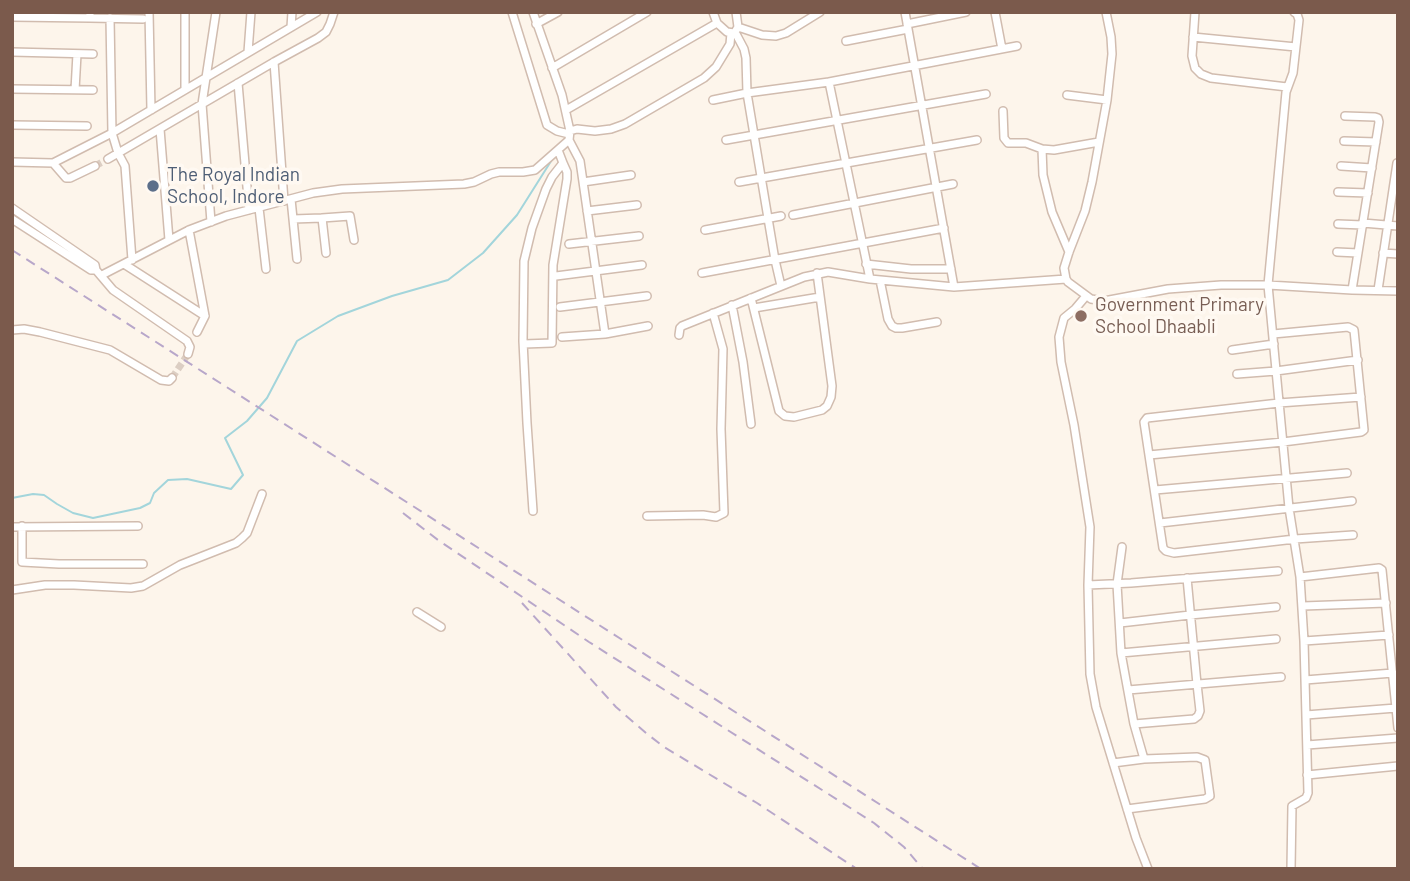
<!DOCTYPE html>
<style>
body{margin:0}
#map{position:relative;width:1410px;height:881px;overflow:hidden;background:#fdf5eb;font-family:Barlow,sans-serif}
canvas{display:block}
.frame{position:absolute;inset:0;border:14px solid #7b5a4c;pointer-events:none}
</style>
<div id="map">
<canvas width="1410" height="881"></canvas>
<div class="frame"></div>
</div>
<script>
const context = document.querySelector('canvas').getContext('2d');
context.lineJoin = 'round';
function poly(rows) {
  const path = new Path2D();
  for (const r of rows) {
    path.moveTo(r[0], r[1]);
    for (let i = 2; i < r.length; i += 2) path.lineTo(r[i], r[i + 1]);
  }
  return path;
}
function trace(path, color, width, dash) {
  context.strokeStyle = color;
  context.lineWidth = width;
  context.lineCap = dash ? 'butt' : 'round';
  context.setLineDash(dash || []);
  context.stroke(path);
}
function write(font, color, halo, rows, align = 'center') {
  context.font = font + ' Barlow,sans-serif';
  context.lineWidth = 7;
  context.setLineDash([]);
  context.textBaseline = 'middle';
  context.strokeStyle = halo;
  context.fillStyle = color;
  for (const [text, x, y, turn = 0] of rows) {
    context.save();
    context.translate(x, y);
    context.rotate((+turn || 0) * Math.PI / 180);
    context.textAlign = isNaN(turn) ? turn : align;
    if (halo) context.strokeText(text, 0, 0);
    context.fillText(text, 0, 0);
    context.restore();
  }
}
trace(poly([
 [12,498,33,494,44,495,57,504,73,513,93,518,140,508,150,503,154,493,168,480,187,479,231,489,243,475,225,438,247,421,267,398,297,341,338,316,392,296,448,280,483,253,517,215,553,158]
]), '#a3d5db', 2);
trace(poly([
 [95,166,108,159],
 [172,378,188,354]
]), '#dccec3', 7, [7, 3.5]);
const street = poly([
 [90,12,90,18,143,19],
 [149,12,151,110],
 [185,12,185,89],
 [512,12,547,125,557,131,569,134],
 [533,12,562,95,570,131],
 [713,12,717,23,727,32,734,33],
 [736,12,738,27,735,32,744,49,746,58,747,93,775,260,781,286],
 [905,12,954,287,1066,279],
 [995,12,1002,49],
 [1106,12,1111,37,1112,54,1107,100,1092,182,1085,211,1069,252,1064,268,1066,279,1068,282,1091,299,1104,301,1168,289,1221,285,1268,285,1352,290,1398,291],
 [1195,12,1192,56,1195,68,1201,74,1211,78,1287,87],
 [12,17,90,18],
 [110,18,112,133,118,153,125,166,132,260],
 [536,24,558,12],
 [907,24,966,12],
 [291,27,292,12],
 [738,27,762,35,776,36,786,33,820,12],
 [1193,37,1296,47],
 [846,41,908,29],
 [12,52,93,54],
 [248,52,251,12],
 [274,62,284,201],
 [552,68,647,12],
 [829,82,870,279,954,287],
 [238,83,249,210],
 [12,89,93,90],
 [75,90,77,54],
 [1067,95,1107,100],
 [713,100,747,93,829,82,1017,46],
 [566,110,717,23],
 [1003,111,1004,138,1008,143,1026,143,1042,149,1054,150,1099,142],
 [1345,116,1375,117,1378,118,1379,122,1352,290],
 [12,125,87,126],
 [160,129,169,240],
 [569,140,580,161,605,334,648,326],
 [726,140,986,94],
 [1344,141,1376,142],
 [1042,149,1043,175,1052,212,1069,252],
 [108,159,274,62,318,38,326,32,330,24,334,12],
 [12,162,53,163,112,133,317,12],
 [53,163,66,178,70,178,95,166],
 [1341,166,1372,168],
 [583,182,631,175],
 [739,182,977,140],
 [1338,192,1368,193],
 [291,199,297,259],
 [12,208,95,265,96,270,113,290,187,341,190,347,188,354],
 [259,208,266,269],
 [587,211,637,205],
 [793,215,953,184],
 [322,218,350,216,354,240],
 [12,219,91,270,96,270],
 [293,219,322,218,326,253],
 [211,222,202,104,216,12],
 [1363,223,1398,226],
 [1338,224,1363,225],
 [189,230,205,316,197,332],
 [705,230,781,216],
 [569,244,639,236],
 [1337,252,1358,253],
 [1383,253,1398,254],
 [124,264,205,316],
 [866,264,911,269,951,269],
 [702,273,944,228],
 [102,275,189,230,226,216,313,193,342,189,464,184,474,182,491,174,499,172,523,172,535,170,569,140,570,131,577,129,595,131,611,129,625,124,704,78,716,67,730,44,731,33],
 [556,276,642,265],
 [880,280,888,319,892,326,896,328,902,328,937,322],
 [1378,290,1397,163],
 [1086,296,1075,309,1064,318,1059,337,1061,362,1074,425,1090,527,1088,585,1090,674,1096,707,1136,838,1148,869],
 [751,298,779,411,785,416,794,417,822,410,827,406,831,397,832,386,817,273],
 [732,305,743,362,751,424],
 [560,307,647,296],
 [754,308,820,297],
 [12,330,24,329,40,332,110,350,161,380,169,381,172,378],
 [679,335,680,328,682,326,804,277,828,272,870,279],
 [562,337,605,334],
 [524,344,552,343,553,265,567,179,567,172,563,163],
 [1232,350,1274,344],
 [1237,374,1276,371,1358,360],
 [1149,455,1283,442,1361,432,1364,430,1354,330,1348,327,1273,334],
 [1155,490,1347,473],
 [533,511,527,423,523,341,524,261,532,228,546,189,552,177,563,163,558,150],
 [647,516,703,515,716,517,724,513,721,429,723,349,713,313],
 [1160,523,1352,501],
 [22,526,22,562,59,564,143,564],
 [12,527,138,526],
 [1353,535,1295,539,1174,553,1166,551,1163,548,1144,422,1147,418,1279,403,1361,397],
 [1122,547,1117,584,1121,653,1134,724,1144,759],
 [1300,577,1379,568,1382,570,1398,728],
 [1088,585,1131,583,1278,571],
 [12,590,45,585,74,585,131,588,143,586,180,565,236,543,242,538,247,533,262,494],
 [1303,606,1386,603],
 [417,612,441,627],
 [1120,623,1190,615,1276,607],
 [1304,641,1389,635],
 [1121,653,1276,639],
 [1305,680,1393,673],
 [1128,690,1281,677],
 [1306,715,1396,708],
 [1134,724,1194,719,1198,716,1200,711,1197,684,1187,578],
 [1307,745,1398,738],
 [1113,763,1144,759,1197,757,1205,760,1210,796,1205,799,1127,809],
 [1307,775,1398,766],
 [1291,869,1292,806,1306,798,1308,793,1304,641,1300,577,1289,508,1268,285,1286,92,1293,73,1299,20,1297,14,1294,12]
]);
trace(street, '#d1bcaf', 10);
trace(street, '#fff', 7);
trace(poly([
 [12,250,981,869],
 [403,513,438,540,589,642,874,823,904,847,923,869],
 [522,603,616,707,646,733,664,747,757,803,857,869]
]), '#b8a7ca', 2, [10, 7]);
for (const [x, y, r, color] of [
 [153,186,7,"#5c6f8a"],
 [1081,316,7,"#8d6e63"]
]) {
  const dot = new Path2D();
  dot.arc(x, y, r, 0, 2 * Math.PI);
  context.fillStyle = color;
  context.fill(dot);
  trace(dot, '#fff9f2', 2.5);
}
write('19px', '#4e5e75', '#fff9f2', [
 ["The Royal Indian",167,175],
 ["School, Indore",167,197]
], 'left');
write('19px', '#785e54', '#fff9f2', [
 ["Government Primary",1095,305],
 ["School Dhaabli",1095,327]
], 'left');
</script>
